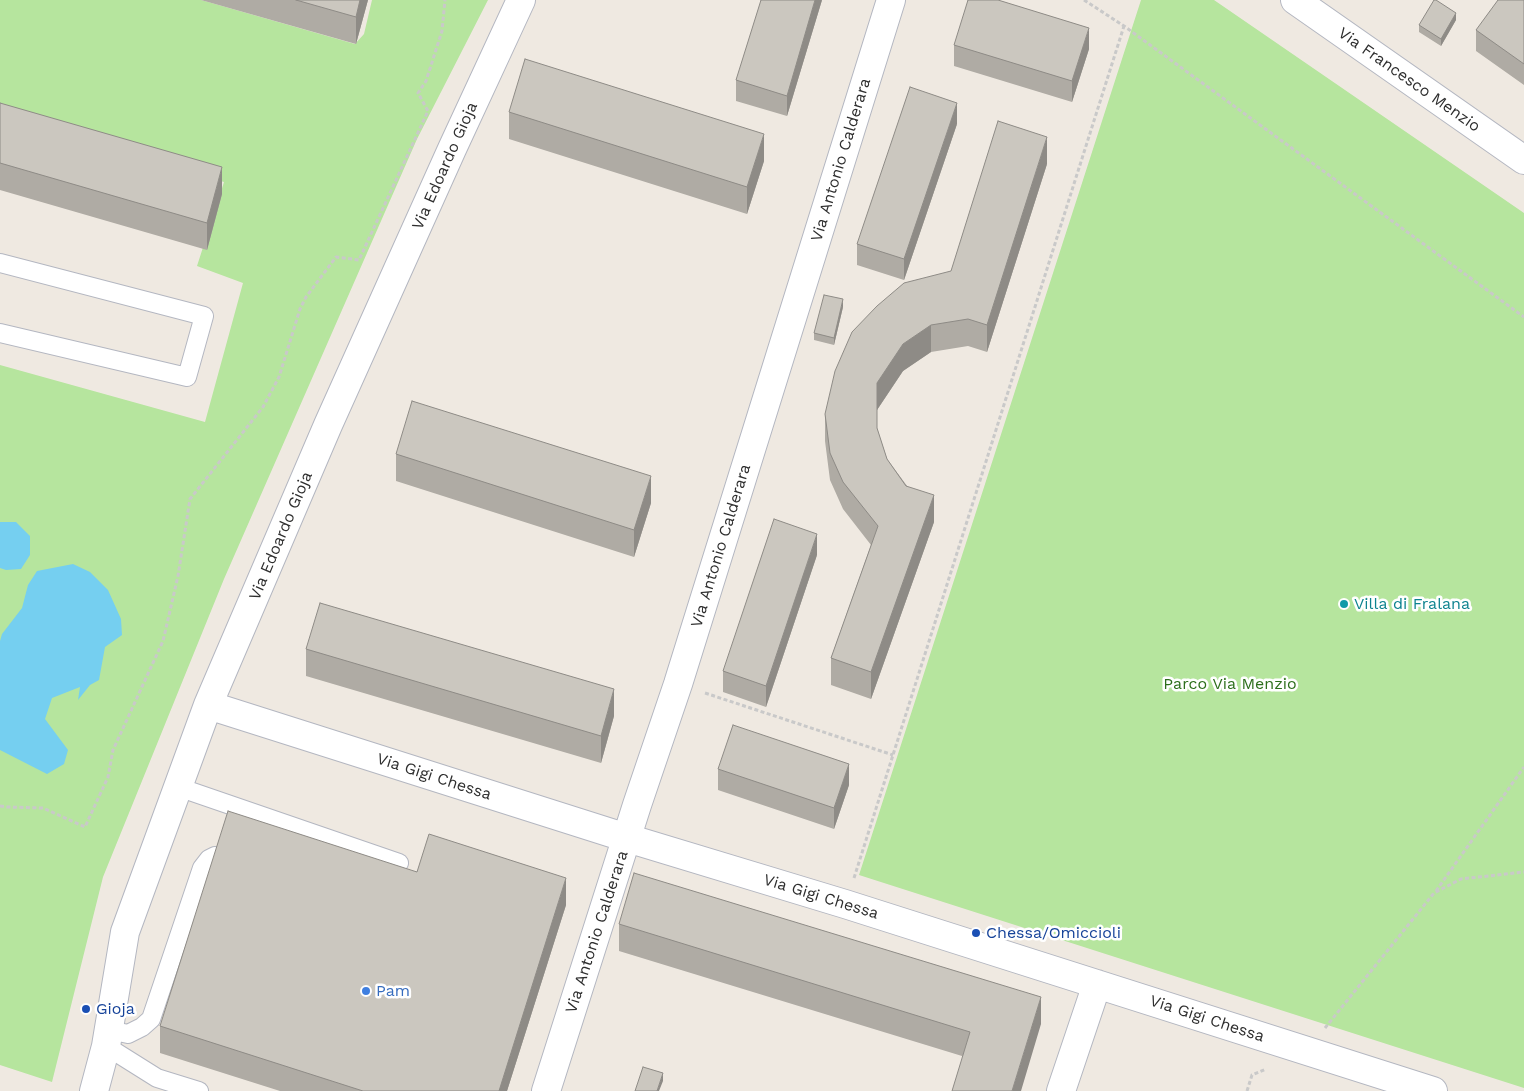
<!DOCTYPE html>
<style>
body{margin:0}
canvas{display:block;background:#efe9e1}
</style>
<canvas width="1524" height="1091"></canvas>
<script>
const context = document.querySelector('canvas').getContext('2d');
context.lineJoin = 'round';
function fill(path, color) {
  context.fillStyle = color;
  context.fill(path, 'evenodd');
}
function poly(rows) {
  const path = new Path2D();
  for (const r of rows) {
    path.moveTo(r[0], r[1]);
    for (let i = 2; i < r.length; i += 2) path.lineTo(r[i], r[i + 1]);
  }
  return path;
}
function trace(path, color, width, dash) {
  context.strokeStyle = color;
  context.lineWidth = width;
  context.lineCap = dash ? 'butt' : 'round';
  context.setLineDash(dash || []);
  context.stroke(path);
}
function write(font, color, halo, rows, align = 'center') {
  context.font = font + ' "Work Sans",sans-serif';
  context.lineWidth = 5;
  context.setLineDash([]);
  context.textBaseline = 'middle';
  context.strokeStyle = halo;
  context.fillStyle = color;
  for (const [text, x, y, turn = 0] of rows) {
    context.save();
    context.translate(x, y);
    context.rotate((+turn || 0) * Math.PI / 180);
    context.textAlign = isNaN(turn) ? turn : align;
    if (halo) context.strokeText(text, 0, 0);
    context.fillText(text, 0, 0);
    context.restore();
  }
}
fill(poly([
 [0,0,201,0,355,44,364,34,372,0,488,0,417,139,224,579,103,877,52,1082,0,1065,0,365,205,422,243,283,197,266,224,182,0,117],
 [1141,0,1214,0,1524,213,1524,1088,859,875]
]), '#b6e59e');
fill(poly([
 [0,522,16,522,30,536,30,555,21,569,6,570,0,568],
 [73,564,90,572,108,590,121,619,122,635,105,647,99,680,90,685,78,700,80,687,52,698,45,719,68,750,64,764,47,774,0,750,0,641,2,634,22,608,28,585,37,571]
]), '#75cff0');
const lane = poly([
 [0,263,204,316,187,377,0,333],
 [178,787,399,863],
 [109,1030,128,1034,142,1027,151,1019,202,868,209,859,215,856,220,857],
 [106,1046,157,1078,199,1091]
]);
const street = poly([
 [1295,0,1524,160],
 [208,705,627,838,845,904,1433,1091],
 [94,1091,106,1046,125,932,208,705,328,425,452,149,521,0],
 [546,1091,637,805,678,684,891,0],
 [1061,1091,1097,984]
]);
trace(lane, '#b4b7c1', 20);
trace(street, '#b4b7c1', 30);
trace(poly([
 [1084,0,1124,26,1524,317],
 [705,693,893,755],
 [0,806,7,807,43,808,85,827,108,777,113,750,163,641,178,576,190,499,263,407,279,377,300,309,306,297,336,257,359,260,428,111,418,93,426,81,442,31,445,0],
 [854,878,1124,26],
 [1436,891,1524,767],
 [1325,1028,1434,893,1461,879,1524,872],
 [1247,1091,1252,1075,1266,1069]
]), '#c9c9c9', 3, [4, 2.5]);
trace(lane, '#fff', 18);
trace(street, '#fff', 28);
fill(poly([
 [201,0,368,0,356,44],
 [822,0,787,116,736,101,736,80],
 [1524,0,1524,85,1476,51,1476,30],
 [1456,20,1441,46,1419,32,1419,25],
 [954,45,1089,49,1072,102,954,66],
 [0,103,222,194,207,250,0,190],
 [509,112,764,161,747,214,509,139],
 [957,124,904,280,857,265,857,244],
 [1047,164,987,352,968,346,931,352,903,371,877,410,877,428,887,459,934,522,871,699,831,685,831,658,871,545,843,509,830,480,825,441,825,414,951,271],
 [843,307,834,345,814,340,814,333],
 [396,454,651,503,634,557,396,481],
 [817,555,766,707,723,692,723,671],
 [306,649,614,716,601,763,306,676],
 [718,769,849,785,834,829,718,790],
 [417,872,566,905,507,1091,280,1091,160,1053,160,1026],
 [619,924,1041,1024,962,1056,619,951]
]), '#afaba4');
fill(poly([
 [360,0,368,0,356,44,356,17],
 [815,0,822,0,787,116,787,96],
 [1456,13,1456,20,1441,46,1441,39],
 [1089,28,1089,49,1072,102,1072,81],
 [957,103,957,124,904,280,904,259],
 [764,134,764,161,747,214,747,187],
 [1047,137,1047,164,987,352,987,325],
 [222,167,222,194,207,250,207,223],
 [843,299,843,307,834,345,834,338],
 [931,325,931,352,903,371,877,410,877,383,903,344],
 [651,476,651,503,634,557,634,530],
 [934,495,934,522,871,699,871,672],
 [817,534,817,555,766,707,766,686],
 [614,689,614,716,601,763,601,736],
 [849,764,849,785,834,829,834,808],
 [566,878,566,905,507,1091,499,1091],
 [1041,997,1041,1024,1021,1091,1012,1091],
 [663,1073,663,1081,659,1091,657,1091]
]), '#8e8b86');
const building = poly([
 [296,0,360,0,356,17,296,0],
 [761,0,815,0,787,96,736,80,761,0],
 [968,0,998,0,1089,28,1072,81,954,45,968,0],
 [1434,0,1436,0,1456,13,1441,39,1419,25,1434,0],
 [1498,0,1524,0,1524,64,1476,30,1498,0],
 [525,59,764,134,747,187,509,112,525,59],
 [910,87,957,103,904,259,857,244,910,87],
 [0,103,222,167,207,223,0,163,0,103],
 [998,121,1047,137,987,325,968,319,931,325,903,344,877,383,877,428,887,459,906,486,934,495,871,672,831,658,878,526,843,482,830,453,825,414,835,371,852,332,877,306,904,283,951,271,998,121],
 [824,295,843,299,834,338,814,333,824,295],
 [412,401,651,476,634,530,396,454,412,401],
 [774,519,817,534,766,686,723,671,774,519],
 [320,603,614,689,601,736,306,649,320,603],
 [733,725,849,764,834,808,718,769,733,725],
 [228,811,417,872,429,834,566,878,499,1091,363,1091,160,1026,228,811],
 [634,873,1041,997,1012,1091,952,1091,970,1032,619,924,634,873],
 [643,1067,663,1073,657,1091,635,1091,643,1067]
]);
fill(building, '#cbc7bf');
trace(building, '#8e8b86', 1);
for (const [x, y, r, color] of [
 [1344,604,5,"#0f9aa8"],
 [976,933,5,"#1a4fb4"],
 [366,991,5,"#3f7fe0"],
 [86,1009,5,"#1a4fb4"]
]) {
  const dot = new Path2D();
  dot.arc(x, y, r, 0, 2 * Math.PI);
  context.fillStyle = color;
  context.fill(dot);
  trace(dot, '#fff', 2);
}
write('16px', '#2e2e2e', '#fff', [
 ["Via Francesco Menzio",1409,80,35],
 ["Via Antonio Calderara",841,160,-73],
 ["Via Edoardo Gioja",445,166,-66],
 ["Via Edoardo Gioja",281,536,-67],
 ["Via Antonio Calderara",721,546,-73],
 ["Via Gigi Chessa",434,777,18],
 ["Via Gigi Chessa",821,897,17],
 ["Via Antonio Calderara",597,932,-72],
 ["Via Gigi Chessa",1207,1019,18]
]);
write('16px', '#0d838f', '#fff', [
 ["Villa di Fralana",1354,604]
], 'left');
write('16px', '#2c6e1b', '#fff', [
 ["Parco Via Menzio",1230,684]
]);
write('16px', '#164399', '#fff', [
 ["Chessa/Omiccioli",986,933],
 ["Gioja",96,1009]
], 'left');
write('16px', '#366cbe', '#fff', [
 ["Pam",376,991]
], 'left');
</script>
